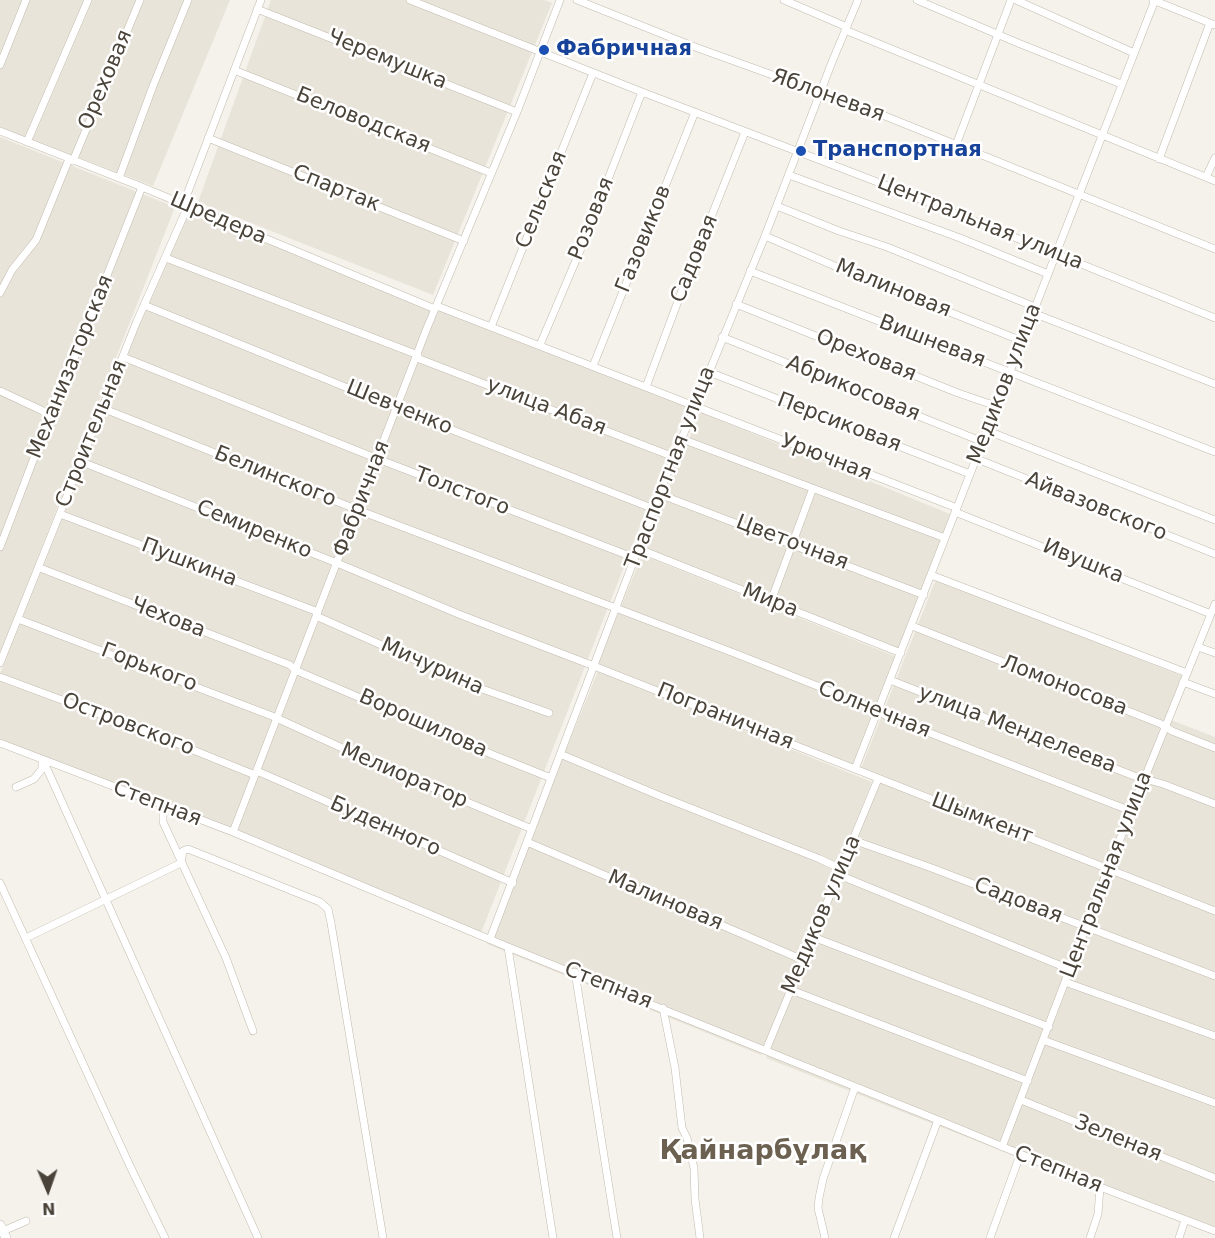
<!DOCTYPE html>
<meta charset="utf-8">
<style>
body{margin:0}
#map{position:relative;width:1215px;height:1238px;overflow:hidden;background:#f5f2eb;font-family:"DejaVu Sans",sans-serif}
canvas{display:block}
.north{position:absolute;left:18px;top:1160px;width:60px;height:60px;-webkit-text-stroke:4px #fff;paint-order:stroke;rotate:178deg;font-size:16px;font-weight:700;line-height:24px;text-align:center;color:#4a4339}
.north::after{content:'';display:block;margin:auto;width:21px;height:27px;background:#4a4339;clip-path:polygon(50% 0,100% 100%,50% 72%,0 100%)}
</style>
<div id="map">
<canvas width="1215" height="1238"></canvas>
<div class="north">N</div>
</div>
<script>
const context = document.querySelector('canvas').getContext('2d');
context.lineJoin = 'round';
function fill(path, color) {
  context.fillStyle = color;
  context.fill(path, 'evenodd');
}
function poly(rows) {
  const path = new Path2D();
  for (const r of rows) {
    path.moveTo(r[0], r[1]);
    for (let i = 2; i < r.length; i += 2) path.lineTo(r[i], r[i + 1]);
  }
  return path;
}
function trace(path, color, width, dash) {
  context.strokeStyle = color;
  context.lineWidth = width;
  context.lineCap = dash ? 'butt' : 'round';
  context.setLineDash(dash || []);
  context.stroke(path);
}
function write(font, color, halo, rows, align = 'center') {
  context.font = font + ' "DejaVu Sans",sans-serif';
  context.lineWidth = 5;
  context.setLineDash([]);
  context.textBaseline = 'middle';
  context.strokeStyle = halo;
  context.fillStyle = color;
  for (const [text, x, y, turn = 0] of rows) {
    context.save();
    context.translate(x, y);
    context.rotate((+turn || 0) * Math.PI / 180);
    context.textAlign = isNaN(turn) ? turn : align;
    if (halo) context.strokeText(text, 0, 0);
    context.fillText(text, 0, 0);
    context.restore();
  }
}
fill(poly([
 [0,0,230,0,153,186,0,127],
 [271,0,544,0,552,3,433,295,198,202],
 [0,137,175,207,0,654],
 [184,209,687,405,481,933,0,746,0,674,97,432,144,305],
 [700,412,955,516,901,653,643,552],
 [642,555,897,657,851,771,596,668],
 [936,579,1187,678,999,1150,766,1058,879,776,861,768],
 [598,671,872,782,761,1055,487,944],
 [1171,720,1215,737,1215,1231,1004,1150]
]), '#e9e4da');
const minor = poly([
 [410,0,642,92,880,183,1215,318],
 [577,0,695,47,875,112,1215,249],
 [784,0,847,27],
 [917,0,1018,43,1121,84],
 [1016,0,1134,53],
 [1153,0,1215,25],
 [257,9,517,112],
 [845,30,1215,181],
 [0,65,26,0],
 [234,70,491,173],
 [0,131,142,187,435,309],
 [208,138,464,241],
 [27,142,88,0],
 [956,145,1011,0],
 [1159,159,1210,23],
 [73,161,140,0],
 [789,175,960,238,1048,274],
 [1206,177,1215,158],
 [119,178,153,86,188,0],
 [183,205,261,0],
 [777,206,839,231,887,247,1035,307],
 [765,236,844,270,1022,341],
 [166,258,418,355],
 [750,271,1215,452],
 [0,293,12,270,36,240,69,159],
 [736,304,958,393,996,406],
 [144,305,404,411,654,509],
 [437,306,957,508],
 [1033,313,1215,384],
 [491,327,593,73],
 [722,337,983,442],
 [540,345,582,246,642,92],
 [123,357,378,459,635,558],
 [417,358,674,457],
 [593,366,695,112],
 [709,372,970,474],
 [646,387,684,285,745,132],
 [0,391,41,410,47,414],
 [102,408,358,510,734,653,878,710,886,716,1131,811],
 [988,431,1215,520],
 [682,439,945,538],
 [977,459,1215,554],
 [82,462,337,563,461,615,594,666,1215,911],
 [659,494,924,595],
 [955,512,1211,614],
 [60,514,318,612],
 [0,547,47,424,47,414,72,364,142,187],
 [639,549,901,653],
 [40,568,290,665,295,670,491,754,551,778],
 [931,575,1187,673],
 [771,601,813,488],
 [316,616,474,686,549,713],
 [18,619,272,716,397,773,532,829],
 [912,626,1161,724,1172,731,1215,748],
 [1198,647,1215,653],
 [0,663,137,321,188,206],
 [0,677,151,733,255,775],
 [890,680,1134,776,1163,784,1215,804],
 [1183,682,1215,694],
 [0,743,233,832,508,947,938,1120,1100,1187,1215,1231],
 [560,754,660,796,820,859,841,869],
 [43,760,258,1238],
 [855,769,1155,0],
 [257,771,513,883],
 [16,787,34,779,42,769,42,763],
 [163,806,163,822,226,958,253,1031],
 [233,832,427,328,517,112,560,0],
 [853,840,929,867,1215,976],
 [527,842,803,960],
 [839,875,1069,969],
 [0,883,130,1166,165,1238],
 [813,937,1049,1027],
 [26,938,181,863,183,851,188,849,320,902,328,909,331,923,383,1238],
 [490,939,659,494,765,236,832,62,858,0],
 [508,947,553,1238],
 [575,972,617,1238],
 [1065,982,1215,1036],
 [791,990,1028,1081],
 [663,1008,675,1068,682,1128,687,1138,694,1168,695,1199,700,1238],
 [1043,1040,1215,1103],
 [766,1050,878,779],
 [1021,1100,1215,1178],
 [1002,1147,1108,869,1215,604],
 [3,1231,26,1221],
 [825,1238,818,1208,819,1198,823,1179,855,1087],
 [894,1238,938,1120],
 [990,1238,1020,1155],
 [1090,1238,1098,1214,1100,1187],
 [1179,1238,1185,1220]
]);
const tertiary = poly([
 [0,1225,6,1238]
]);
trace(minor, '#c1baae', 8);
trace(tertiary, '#c1baae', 10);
trace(minor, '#fff', 7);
trace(tertiary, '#fff', 9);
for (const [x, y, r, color] of [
 [544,50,6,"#1a4fb4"],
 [801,151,6,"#1a4fb4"]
]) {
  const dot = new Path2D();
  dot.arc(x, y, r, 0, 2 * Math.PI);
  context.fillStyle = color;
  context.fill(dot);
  trace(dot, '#fff', 2);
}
write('bold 21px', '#164399', '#fff', [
 ["Фабричная",556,50],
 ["Транспортная",813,151]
], 'left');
write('21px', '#4a4339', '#fff', [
 ["Черемушка",387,60,22],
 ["Ореховая",106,80,-67],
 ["Яблоневая",828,96,20],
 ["Беловодская",363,121,22],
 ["Спартак",336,189,22],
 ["Сельская",542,200,-68],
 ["Шредера",218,219,23],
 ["Розовая",592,219,-68],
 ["Центральная улица",980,223,22],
 ["Газовиков",644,239,-68],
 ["Садовая",695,259,-68],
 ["Малиновая",893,289,22],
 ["Вишневая",932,342,21],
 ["Ореховая",866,356,22],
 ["Механизаторская",71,367,-68],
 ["Медиков улица",1005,384,-69],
 ["Абрикосовая",853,389,22],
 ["улица Абая",546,407,21],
 ["Шевченко",399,408,22],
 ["Персиковая",839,423,21],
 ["Строительная",92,434,-68],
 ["Урючная",826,458,21],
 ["Траспортная улица",671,468,-69],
 ["Белинского",275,477,22],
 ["Толстого",462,492,21],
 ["Фабричная",362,499,-69],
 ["Айвазовского",1096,507,22],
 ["Семиренко",254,530,22],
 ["Цветочная",792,543,21],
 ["Ивушка",1083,562,22],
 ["Пушкина",189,563,21],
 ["Мира",770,601,22],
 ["Чехова",168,618,21],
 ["Мичурина",432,667,24],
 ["Горького",149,668,21],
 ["Ломоносова",1064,686,21],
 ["Солнечная",874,710,22],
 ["Пограничная",725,717,22],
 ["Ворошилова",423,724,24],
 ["Островского",128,725,21],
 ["улица Менделеева",1017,730,21],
 ["Мелиоратор",404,776,23],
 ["Степная",157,804,21],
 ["Шымкент",982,819,21],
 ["Буденного",385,827,24],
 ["Центральная улица",1107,875,-69],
 ["Малиновая",665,901,23],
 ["Садовая",1018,901,21],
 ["Медиков улица",822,915,-67],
 ["Степная",608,986,22],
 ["Зеленая",1118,1139,22],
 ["Степная",1058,1170,22]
]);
write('bold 27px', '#6c6150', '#fff', [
 ["Қайнарбұлақ",763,1152]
]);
</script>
